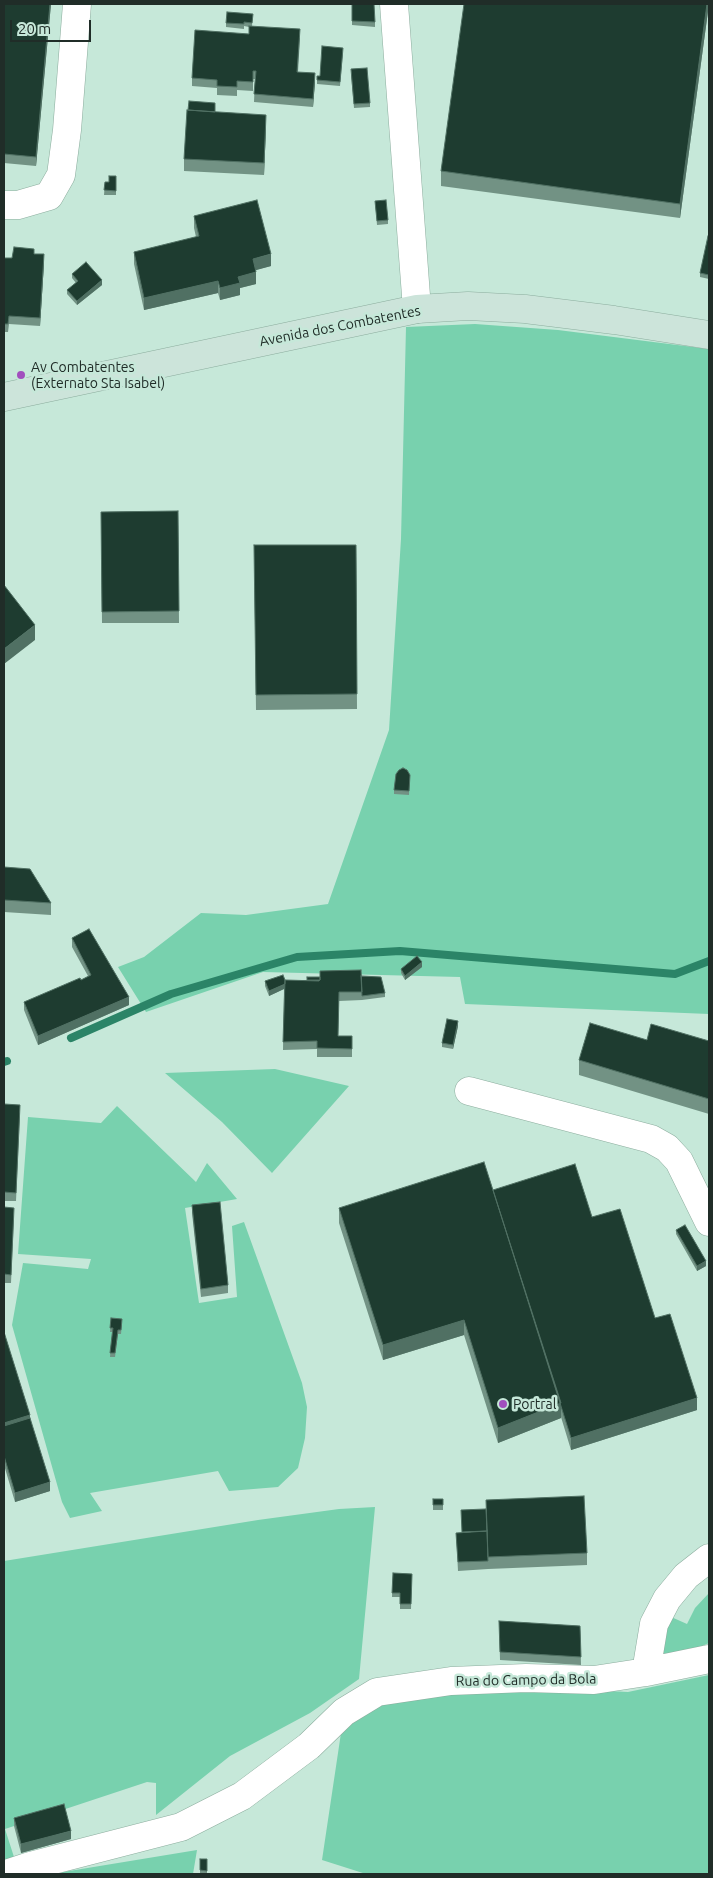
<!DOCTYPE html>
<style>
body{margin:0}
#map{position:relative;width:713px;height:1878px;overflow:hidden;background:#c6e8d9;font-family:Ubuntu,sans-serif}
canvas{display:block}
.frame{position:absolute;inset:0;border:5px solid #202d28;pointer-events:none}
.scale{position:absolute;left:10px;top:20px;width:81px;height:22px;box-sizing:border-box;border:2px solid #202d28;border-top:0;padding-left:6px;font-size:15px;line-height:18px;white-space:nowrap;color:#202d28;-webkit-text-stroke:4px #c6e8d9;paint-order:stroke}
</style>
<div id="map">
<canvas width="713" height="1878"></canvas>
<div class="frame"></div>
<div class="scale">20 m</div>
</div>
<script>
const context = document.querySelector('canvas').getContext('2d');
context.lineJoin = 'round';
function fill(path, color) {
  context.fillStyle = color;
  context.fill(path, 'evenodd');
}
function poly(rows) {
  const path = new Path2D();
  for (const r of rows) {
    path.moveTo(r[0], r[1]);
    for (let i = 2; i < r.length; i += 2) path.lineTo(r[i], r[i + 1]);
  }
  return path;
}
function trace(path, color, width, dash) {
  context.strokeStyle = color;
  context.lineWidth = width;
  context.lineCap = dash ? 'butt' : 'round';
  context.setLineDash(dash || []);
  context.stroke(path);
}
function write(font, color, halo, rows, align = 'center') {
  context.font = font + ' Ubuntu,sans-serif';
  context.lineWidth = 5;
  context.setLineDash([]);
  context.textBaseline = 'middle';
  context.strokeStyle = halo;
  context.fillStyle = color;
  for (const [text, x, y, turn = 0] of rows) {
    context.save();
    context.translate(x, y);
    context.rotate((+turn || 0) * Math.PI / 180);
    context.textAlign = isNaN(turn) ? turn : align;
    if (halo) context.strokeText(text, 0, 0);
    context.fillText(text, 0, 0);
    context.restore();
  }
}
fill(poly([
 [475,324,558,330,709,349,709,1014,465,1004,460,977,263,972,146,1012,118,967,144,957,201,913,246,915,328,904,389,730,401,539,406,327],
 [275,1069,349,1086,272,1173,222,1122,165,1073],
 [117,1106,196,1182,207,1163,237,1199,185,1208,199,1303,237,1297,232,1226,244,1222,302,1383,307,1407,305,1438,298,1468,278,1487,229,1491,218,1471,90,1493,102,1511,70,1518,62,1502,12,1325,23,1263,88,1269,91,1259,18,1254,28,1117,101,1123],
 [375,1507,359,1679,310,1713,230,1756,156,1815,156,1783,147,1782,5,1829,14,1857,4,1864,4,1561,258,1520,339,1509],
 [709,1593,709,1643,695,1649,677,1653,664,1654,658,1643,669,1616,687,1624,695,1608],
 [709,1675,709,1874,366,1874,322,1860,341,1733,365,1711,382,1699,486,1685,628,1692],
 [197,1850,193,1874,51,1874]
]), '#78d1ae');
trace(poly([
 [71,1038,171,994,297,957,400,951,675,974,709,961],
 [4,1062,7,1061]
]), '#2b8467', 8);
const street = poly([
 [394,4,417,309],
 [4,205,18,205,49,196,61,175,67,130,77,4],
 [469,1091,651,1139,667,1148,679,1161,709,1222],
 [709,1558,686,1576,667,1599,654,1624,646,1672,709,1659],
 [6,1874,30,1866,181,1827,242,1796,309,1746,344,1712,377,1692,451,1681,526,1678,594,1680,646,1672]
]);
const secondary = poly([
 [4,397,417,309,468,306,525,309,614,320,709,335]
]);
trace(street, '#8cad9e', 29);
trace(secondary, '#8cad9e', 29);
trace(street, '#fff', 28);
trace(secondary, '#cce4da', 28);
fill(poly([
 [4,4,51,4,36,166,4,163],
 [352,4,375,22,375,27,352,25],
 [709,4,680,218,441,186,441,171],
 [253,14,252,26,300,38,298,72,315,82,313,107,254,102,255,79,253,79,253,91,237,90,237,96,217,95,217,88,192,86,192,78,249,34,249,27,244,26,244,29,226,27,226,23],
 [343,52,340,86,317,84,317,76,320,76],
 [351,74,370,103,370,107,354,108],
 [188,110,215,112,266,127,264,175,184,171,184,159],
 [116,176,116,195,104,195,105,182,109,182],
 [375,201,388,220,388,224,377,225],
 [194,216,271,266,255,270,256,284,240,288,240,295,220,300,218,293,144,310,134,264,134,252,196,237,194,228],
 [709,236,709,279,700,277,700,273],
 [34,254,44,263,40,326,9,324,8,332,4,332,4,258,12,258],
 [72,274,102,285,77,305,67,294,67,290,76,283,72,278],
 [178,511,179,623,102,623,101,512],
 [254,545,356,545,357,709,256,710],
 [410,775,409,795,394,794,394,790],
 [4,867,51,903,51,915,4,912],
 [72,938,129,1005,38,1045,24,1010,24,1002,81,980,88,976,72,947],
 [422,967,405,980,401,973,401,969],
 [361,976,385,993,385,997,362,1000,339,1001,338,1036,352,1036,352,1057,317,1057,317,1049,283,1050,284,989,269,996,265,986,265,981,285,980,307,980,320,977],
 [458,1026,453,1049,442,1047,442,1043],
 [647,1040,709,1041,709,1114,579,1075,579,1060],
 [4,1104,20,1113,16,1201,4,1201],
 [493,1190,592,1217,655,1318,697,1410,571,1450,561,1417,561,1418,498,1443,464,1335,383,1360,339,1223,339,1208],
 [192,1205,228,1285,228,1293,201,1297,192,1213],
 [4,1207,14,1216,11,1283,4,1283],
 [676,1230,706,1266,697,1271,676,1234],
 [111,1318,122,1323,121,1334,118,1334,115,1357,110,1357,112,1332,110,1332],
 [4,1332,30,1418,50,1491,15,1502,4,1465],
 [433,1499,443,1499,443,1510,433,1510],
 [456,1533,587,1553,587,1565,488,1569,458,1571],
 [393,1573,412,1574,411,1609,400,1609,400,1597,392,1597],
 [499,1621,580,1626,581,1665,500,1660],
 [14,1818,71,1839,21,1853,14,1826],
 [200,1859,207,1859,207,1874,200,1874]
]), '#729284');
fill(poly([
 [50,4,51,4,36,166,36,157],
 [707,4,709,4,680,218,680,204],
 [315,73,315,82,313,107,313,99],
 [266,115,266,127,264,175,264,163],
 [44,254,44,263,40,326,40,318],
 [271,254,271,266,253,271,253,259],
 [256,272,256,284,240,288,240,295,220,300,220,288,238,277],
 [102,280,102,285,77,305,77,301],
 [218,281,218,293,144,310,144,298],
 [35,625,35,640,4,664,4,649],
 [422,962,422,967,405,980,405,976],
 [286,984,286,988,269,996,269,991],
 [129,997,129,1005,38,1045,38,1036],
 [458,1021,458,1026,453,1049,453,1045],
 [706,1261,706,1266,697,1271,697,1266],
 [464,1320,464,1335,383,1360,383,1345],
 [697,1398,697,1410,571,1450,571,1438],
 [561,1403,561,1418,498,1443,498,1428],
 [30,1415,30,1427,4,1435,4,1423],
 [50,1482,50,1491,15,1502,15,1493],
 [71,1831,71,1839,21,1853,21,1844]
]), '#507063');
const building = poly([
 [4,4,50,4,36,157,4,154,4,4],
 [352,4,374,4,375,22,352,21,352,4],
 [464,4,707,4,680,204,441,171,464,4],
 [227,12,253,14,252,23,244,22,244,24,226,23,227,12],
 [249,26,300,29,297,72,315,73,313,99,254,94,256,71,253,71,253,82,237,81,237,87,217,86,217,80,192,78,195,30,249,34,249,26],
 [322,46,343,48,340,82,317,80,317,76,320,76,322,46],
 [367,68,370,103,354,104,351,69,367,68],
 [189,101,215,103,215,112,188,110,189,101],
 [187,110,266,115,264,163,184,159,187,110],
 [109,176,116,176,116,191,104,190,105,182,109,182,109,176],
 [257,200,271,254,253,259,256,272,238,277,240,283,220,288,218,281,144,298,134,252,199,236,194,216,257,200],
 [386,200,388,220,377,221,375,201,386,200],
 [708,236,709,236,709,275,700,273,708,236],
 [14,247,34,249,34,254,44,254,40,318,9,316,8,324,4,324,4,258,12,258,14,247],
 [86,262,102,280,77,301,67,290,78,281,72,274,86,262],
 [178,511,179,611,102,612,101,512,178,511],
 [254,545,356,545,357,694,256,695,254,545],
 [4,585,35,625,4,649,4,585],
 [403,768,407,770,410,775,409,791,394,790,396,774,399,770,403,768],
 [4,867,30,869,51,903,4,900,4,867],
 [89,929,129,997,38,1036,24,1002,80,978,81,980,91,975,72,938,89,929],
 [417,956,422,962,405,976,401,969,417,956],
 [361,970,362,992,339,992,338,1036,352,1036,352,1049,317,1048,317,1041,283,1042,285,980,319,981,320,980,320,971,361,970],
 [283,975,285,980,285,984,269,991,265,981,283,975],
 [361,976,381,977,385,993,362,996,361,976],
 [307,977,320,977,320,980,307,980,307,977],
 [447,1019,458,1021,453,1045,442,1043,447,1019],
 [590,1023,647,1040,651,1024,709,1041,709,1099,579,1060,590,1023],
 [4,1104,20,1105,16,1193,4,1192,4,1104],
 [484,1162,561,1403,498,1428,464,1320,383,1345,339,1208,484,1162],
 [575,1164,592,1217,620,1209,655,1318,670,1314,697,1398,571,1438,493,1190,575,1164],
 [220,1202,228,1285,201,1289,192,1205,220,1202],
 [4,1207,14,1208,11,1275,4,1274,4,1207],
 [685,1225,706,1261,697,1266,676,1230,685,1225],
 [111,1318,122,1319,121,1330,118,1330,115,1353,110,1353,113,1328,110,1328,111,1318],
 [4,1332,30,1415,4,1423,4,1332],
 [30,1418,50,1482,15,1493,4,1456,4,1426,30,1418],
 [584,1496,587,1553,488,1557,486,1500,584,1496],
 [433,1499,443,1499,443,1505,433,1505,433,1499],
 [486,1509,487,1531,462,1532,461,1510,486,1509],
 [487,1531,488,1561,458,1562,456,1533,487,1531],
 [393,1573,412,1574,411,1604,400,1604,400,1593,392,1593,393,1573],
 [499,1621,580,1626,581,1657,500,1652,499,1621],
 [64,1804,71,1831,21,1844,14,1818,64,1804],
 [200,1859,207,1859,207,1871,200,1870,200,1859]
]);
fill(building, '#1e3c30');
trace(building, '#507063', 1);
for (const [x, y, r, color] of [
 [21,375,5,"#a14fbe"],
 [503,1404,5,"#a14fbe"]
]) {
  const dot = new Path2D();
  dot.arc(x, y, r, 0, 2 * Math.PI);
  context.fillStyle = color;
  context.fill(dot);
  trace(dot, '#c6e8d9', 2);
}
write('14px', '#202d28', '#c6e8d9', [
 ["Avenida dos Combatentes",340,326,-11],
 ["Rua do Campo da Bola",526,1680,-1]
]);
write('14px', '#202d28', '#c6e8d9', [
 ["Av Combatentes",31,367],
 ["(Externato Sta Isabel)",31,383],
 ["Portral",513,1404]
], 'left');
</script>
